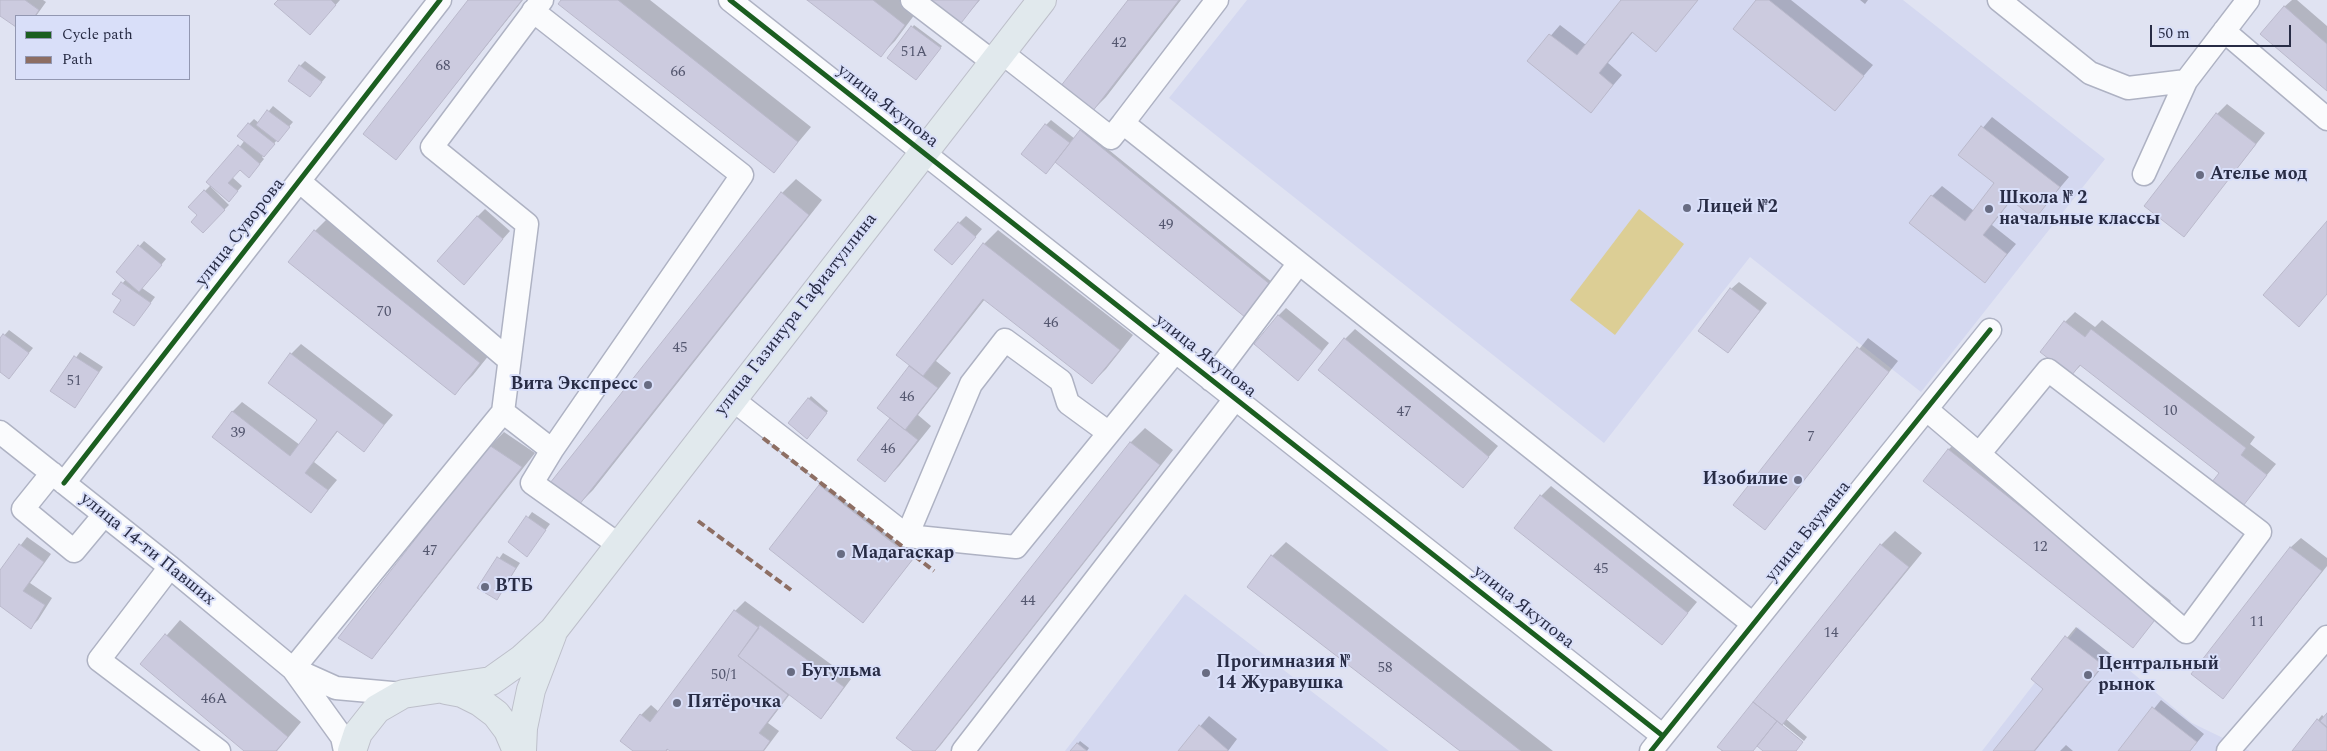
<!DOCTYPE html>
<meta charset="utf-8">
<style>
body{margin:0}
#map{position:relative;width:2327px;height:751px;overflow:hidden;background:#e0e3f2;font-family:Spectral,serif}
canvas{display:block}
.legend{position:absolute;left:15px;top:15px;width:175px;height:65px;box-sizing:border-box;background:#d9dff9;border:1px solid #9297b1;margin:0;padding:6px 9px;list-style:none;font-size:15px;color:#282c45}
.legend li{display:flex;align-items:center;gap:10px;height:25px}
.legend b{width:25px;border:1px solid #9297b1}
.scale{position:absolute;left:2150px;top:25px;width:141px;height:22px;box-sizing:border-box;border:2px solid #282c45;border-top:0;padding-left:6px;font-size:15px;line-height:18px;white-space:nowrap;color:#282c45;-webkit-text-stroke:4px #d9dff9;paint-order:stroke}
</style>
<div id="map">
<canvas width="2327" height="751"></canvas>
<ul class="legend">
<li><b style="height:6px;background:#1b5e20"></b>Cycle path</li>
<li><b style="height:6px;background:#8d6e63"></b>Path</li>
</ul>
<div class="scale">50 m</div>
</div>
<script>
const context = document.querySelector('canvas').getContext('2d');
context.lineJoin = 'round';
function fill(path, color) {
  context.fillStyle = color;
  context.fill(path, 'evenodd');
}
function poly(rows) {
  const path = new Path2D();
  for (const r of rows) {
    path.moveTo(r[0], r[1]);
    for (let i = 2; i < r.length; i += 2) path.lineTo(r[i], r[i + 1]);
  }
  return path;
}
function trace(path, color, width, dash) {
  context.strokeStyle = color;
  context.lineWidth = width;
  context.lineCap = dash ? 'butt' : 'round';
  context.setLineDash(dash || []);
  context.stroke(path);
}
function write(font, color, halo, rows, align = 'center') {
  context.font = font + ' Spectral,serif';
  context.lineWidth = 4;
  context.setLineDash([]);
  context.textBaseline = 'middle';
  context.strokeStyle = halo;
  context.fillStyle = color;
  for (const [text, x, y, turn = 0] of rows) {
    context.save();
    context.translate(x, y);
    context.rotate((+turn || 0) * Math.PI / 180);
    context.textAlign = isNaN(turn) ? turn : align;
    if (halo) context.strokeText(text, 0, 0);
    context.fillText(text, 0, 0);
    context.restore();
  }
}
fill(poly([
 [1247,0,1903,0,2105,159,1921,392,1750,257,1604,443,1169,98],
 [1185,594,1389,751,1065,751],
 [2078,627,2192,723,2250,751,1982,751]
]), '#d4d8f0');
fill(poly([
 [1639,209,1684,244,1615,335,1570,300]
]), '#dcce95');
fill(poly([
 [0,0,43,0,46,2,36,16,16,16,16,26,0,14],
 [280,0,340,0,317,26],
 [470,0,523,0,396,159],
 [563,0,650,0,811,127,774,171],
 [809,0,905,0,918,10,895,41,881,55],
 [928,0,980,0,958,25],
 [1129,0,1181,0,1106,97,1092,111],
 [1623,0,1698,0,1656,50,1633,32,1608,63,1622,75,1591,111,1529,61,1560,25,1586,45],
 [1757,0,1791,0,1873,65,1835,109],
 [1860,0,1868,0,1865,4],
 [2292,0,2297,0,2327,26,2327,89,2284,7],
 [914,25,942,46,918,77,889,58],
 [305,61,326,77,310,96,300,66],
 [2227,104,2265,133,2184,235,2217,114],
 [273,106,293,122,262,157,264,159,254,171,240,169,232,177,242,186,234,195,212,186,211,187,229,205,203,231,199,215,190,206,211,185,245,140,249,124,254,119,259,123],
 [1992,117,2069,177,2035,217,2012,199,1992,225,2016,244,1985,281,1932,196,1942,186,1974,211,1996,183,1960,155],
 [1051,120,1075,139,1083,129,1278,287,1253,318,1055,161,1046,125],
 [796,179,822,200,593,490,579,504,782,193],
 [485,209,510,231,471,275,477,217],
 [333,213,498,344,473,375,455,393,315,231],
 [966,216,982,229,959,256,959,223],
 [998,230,1133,335,1106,369,1092,383,985,299,936,361,951,373,918,415,931,426,899,466,885,480,891,418,878,407,911,365,898,355,984,244],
 [144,241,166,259,142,288,155,297,138,320,123,300,114,294,126,279,117,272],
 [1739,282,1767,303,1728,352,1731,289],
 [1286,308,1329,343,1305,372,1278,316],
 [2075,312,2095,327,2102,320,2255,437,2250,444,2276,464,2243,504,2221,472,2081,365,2071,375,2065,322],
 [1355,329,1498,446,1463,487,1345,339],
 [9,330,33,348,9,377,0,370,0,340],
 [1868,338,1898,361,1765,528,1735,505],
 [301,344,393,415,363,450,338,431,314,462,337,480,311,511,232,412,242,402,300,445,319,420,291,354],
 [80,352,103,367,75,406,52,391],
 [811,396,828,411,809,435,789,423],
 [1145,428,1173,450,940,746,935,751,915,751,898,738,1131,442],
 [504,432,535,453,385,643,371,657,490,446],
 [1962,436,2171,601,2133,646,1948,450],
 [824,481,917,554,868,616,820,486],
 [1551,486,1697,602,1662,644,1541,496],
 [532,512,550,524,527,555,510,542],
 [1895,531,1922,553,1786,719,1807,737,1804,741,1782,723,1780,725,1796,751,1765,751,1757,745,1752,751,1721,751,1881,545],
 [27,537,51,554,30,583,52,598,38,620,31,627,0,605,0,572],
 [2301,538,2327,558,2327,566,2223,697,2193,674,2291,547],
 [1286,542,1553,751,1462,751,1249,587,1272,556],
 [503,553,520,563,497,598,479,588],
 [745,601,851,679,828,710,821,718,790,694,768,723,779,731,764,751,672,751,669,748,667,751,635,751,641,715,651,705,659,712,735,611],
 [180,620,301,722,277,751,246,751,142,664],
 [2076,627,2112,655,2035,751,1995,751,2045,688,2033,679],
 [2161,700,2204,734,2190,751,2120,751],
 [2322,715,2325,718,2327,715,2327,751,2294,751],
 [1209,716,1237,739,1228,751,1179,751],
 [1080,741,1089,748,1087,751,1072,751],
 [2066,745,2073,751,2060,751]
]), '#0003');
const building = poly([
 [0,0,25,0,39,10,35,16,16,16,16,27,0,16,0,0],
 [278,0,331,0,336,5,310,35,274,4,278,0],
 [468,0,522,0,396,160,363,134,468,0],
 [561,0,618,0,798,142,774,173,558,4,561,0],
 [807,0,873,0,905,25,881,57,807,0],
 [926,0,979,0,958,27,926,0],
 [1128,0,1179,0,1092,112,1060,87,1128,0],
 [1621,0,1698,0,1656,52,1632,32,1599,73,1613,85,1591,113,1527,61,1549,34,1577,55,1621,0],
 [1756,0,1769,0,1864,76,1835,111,1733,29,1756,0],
 [2284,6,2327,44,2327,91,2260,34,2284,6],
 [911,26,941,48,916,80,887,58,911,26],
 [299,65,322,82,310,97,288,81,299,65],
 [267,110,290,127,278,142,256,125,267,110],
 [2216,113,2256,144,2184,237,2144,206,2216,113],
 [248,123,275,144,264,157,237,136,248,123],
 [1045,124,1070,143,1046,174,1021,154,1045,124],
 [1981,126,2060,187,2035,219,2011,200,1983,235,2007,254,1985,283,1909,223,1931,195,1965,221,1994,183,1958,155,1981,126],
 [1080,130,1277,290,1251,322,1055,162,1080,130],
 [238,145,260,164,249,178,240,170,228,183,238,191,229,202,206,182,238,145],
 [204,190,225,210,203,233,191,222,197,215,188,207,204,190],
 [781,192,809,215,579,505,550,483,781,192],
 [477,216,503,239,464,285,437,261,477,216],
 [2327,221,2327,294,2299,327,2263,295,2327,221],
 [958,222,976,237,952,265,934,250,958,222],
 [314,230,480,363,455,395,288,262,314,230],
 [983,243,1120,350,1092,384,983,299,923,376,896,355,983,243],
 [138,245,162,265,139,292,116,272,138,245],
 [121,282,151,303,134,326,113,312,121,300,112,294,121,282],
 [1730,288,1760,311,1728,353,1698,331,1730,288],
 [1278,315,1322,351,1298,381,1254,344,1278,315],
 [2064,321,2085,337,2091,329,2246,448,2241,455,2267,475,2243,506,2212,482,2219,473,2080,365,2071,376,2040,352,2064,321],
 [3,334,29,353,9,379,0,372,0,338,3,334],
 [1344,338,1489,457,1463,488,1318,370,1344,338],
 [1857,347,1889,372,1765,530,1733,505,1857,347],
 [290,353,384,425,364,452,337,431,305,473,328,490,311,513,212,437,232,411,290,456,317,420,268,383,290,353],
 [74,356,99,372,75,408,50,391,74,356],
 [909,366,938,388,905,430,877,408,909,366],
 [808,398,827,413,807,439,788,423,808,398],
 [890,418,918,440,885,482,857,460,890,418],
 [1130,442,1160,465,935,751,913,751,896,738,1130,442],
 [489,445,522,467,372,659,338,638,489,445],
 [1948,449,2158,616,2133,648,1923,481,1948,449],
 [819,485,913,559,863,623,769,549,819,485],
 [1540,495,1688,613,1662,645,1514,528,1540,495],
 [526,516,546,530,527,557,508,542,526,516],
 [19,544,44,562,23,591,45,605,31,629,0,606,0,570,19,544],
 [1880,544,1909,567,1782,725,1753,702,1880,544],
 [2290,547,2322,571,2223,699,2191,674,2290,547],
 [1271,555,1521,751,1460,751,1247,587,1271,555],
 [497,557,516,568,497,600,477,588,497,557],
 [734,610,759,628,738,656,788,695,759,733,770,741,763,751,670,751,667,749,666,751,633,751,620,741,640,714,650,722,734,610],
 [760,625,844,687,821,719,738,656,760,625],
 [165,634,288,737,276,751,244,751,140,664,165,634],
 [2065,636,2103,665,2034,751,1993,751,2043,689,2031,679,2065,636],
 [1753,702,1777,721,1753,751,1723,751,1717,747,1753,702],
 [2152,707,2197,742,2190,751,2118,751,2152,707],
 [2327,713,2327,727,2320,721,2327,713],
 [2317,719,2327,728,2327,751,2292,751,2317,719],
 [1777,721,1803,742,1796,751,1763,751,1757,746,1777,721],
 [1199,725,1228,750,1227,751,1178,751,1199,725],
 [1077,743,1087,751,1070,751,1077,743]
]);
fill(building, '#cccbdf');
trace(building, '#bab9cb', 1);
const minor = poly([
 [542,0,432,147,527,224,503,412,552,450,532,483,619,545],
 [730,0,1663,736],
 [912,0,993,62],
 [1217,0,1123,123,1753,624],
 [1999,0,2090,73,2128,88,2186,81],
 [533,11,742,175,552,450],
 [2224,31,2327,119],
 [1001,52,1111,138,1123,123],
 [2144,174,2186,81,2248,0],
 [299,181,509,360],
 [1211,380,1299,263],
 [732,399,907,536],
 [1926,409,1979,454,2186,632,2260,532,2048,370,1979,454],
 [0,432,170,567,293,669,342,737,345,751],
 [1109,433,1068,403,1061,381,1005,340,971,384,907,536,1016,547,1175,352],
 [52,473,23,509,74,551,104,515],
 [64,483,440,0],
 [170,567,99,660,219,751],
 [293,669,503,412],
 [296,670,336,688,403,694],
 [963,751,1235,399],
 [1651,751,1990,330],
 [2228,751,2327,637]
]);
const major = poly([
 [446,690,462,693,480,702,496,714,508,730,517,751],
 [352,751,358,733,377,709,403,694,491,681,522,659,553,631,1042,0],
 [522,751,523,728,531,690,552,635]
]);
trace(minor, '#aeb2c3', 25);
trace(major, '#bdbfca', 30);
trace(minor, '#fafbfd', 22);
trace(major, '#e1e9ed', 28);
trace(poly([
 [763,438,934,571],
 [698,521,791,590]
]), '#8d6e63', 4, [8, 4]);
trace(poly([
 [730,0,1663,736],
 [64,483,440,0],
 [1651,751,1990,330]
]), '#1b5e20', 5);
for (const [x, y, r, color] of [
 [2200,175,5,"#686c82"],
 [1687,208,5,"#686c82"],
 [1989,209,5,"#686c82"],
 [648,385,5,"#686c82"],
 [1798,480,5,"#686c82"],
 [841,554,5,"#686c82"],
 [485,587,5,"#686c82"],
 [791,672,5,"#686c82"],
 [1206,673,5,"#686c82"],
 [2088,675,5,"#686c82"],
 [677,703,5,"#686c82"]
]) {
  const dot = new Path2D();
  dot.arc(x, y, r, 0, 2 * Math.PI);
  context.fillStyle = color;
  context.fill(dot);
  trace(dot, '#d9dff9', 2);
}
write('15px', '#54576f', null, [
 ["42",1119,44],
 ["51А",914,53],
 ["68",443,67],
 ["66",678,73],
 ["49",1166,226],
 ["70",384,313],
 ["46",1051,324],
 ["45",680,349],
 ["51",74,382],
 ["46",907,398],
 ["10",2170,412],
 ["47",1404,413],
 ["39",238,434],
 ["7",1811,438],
 ["46",888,450],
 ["12",2040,548],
 ["47",430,552],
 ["45",1601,570],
 ["44",1028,602],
 ["11",2257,623],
 ["14",1831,634],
 ["58",1385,669],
 ["50/1",724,676],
 ["46А",214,700]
]);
write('18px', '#282c45', '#d9dff9', [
 ["улица Якупова",887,107,38],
 ["улица Суворова",241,233,-52],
 ["улица Газинура Гафиатуллина",797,315,-52],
 ["улица Якупова",1205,357,38],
 ["улица Баумана",1809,532,-51],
 ["улица 14-ти Павших",147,550,39],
 ["улица Якупова",1523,608,38]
]);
write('bold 18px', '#282c45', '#d9dff9', [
 ["Ателье мод",2210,175],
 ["Школа № 2",1999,199],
 ["начальные классы",1999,220],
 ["Лицей №2",1697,208],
 ["Вита Экспресс",638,385,"right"],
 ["Изобилие",1788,480,"right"],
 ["Мадагаскар",851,554],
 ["ВТБ",495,587],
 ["Прогимназия №",1216,663],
 ["14 Журавушка",1216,684],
 ["Центральный",2098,665],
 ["рынок",2098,686],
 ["Бугульма",801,672],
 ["Пятёрочка",687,703]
], 'left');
</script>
